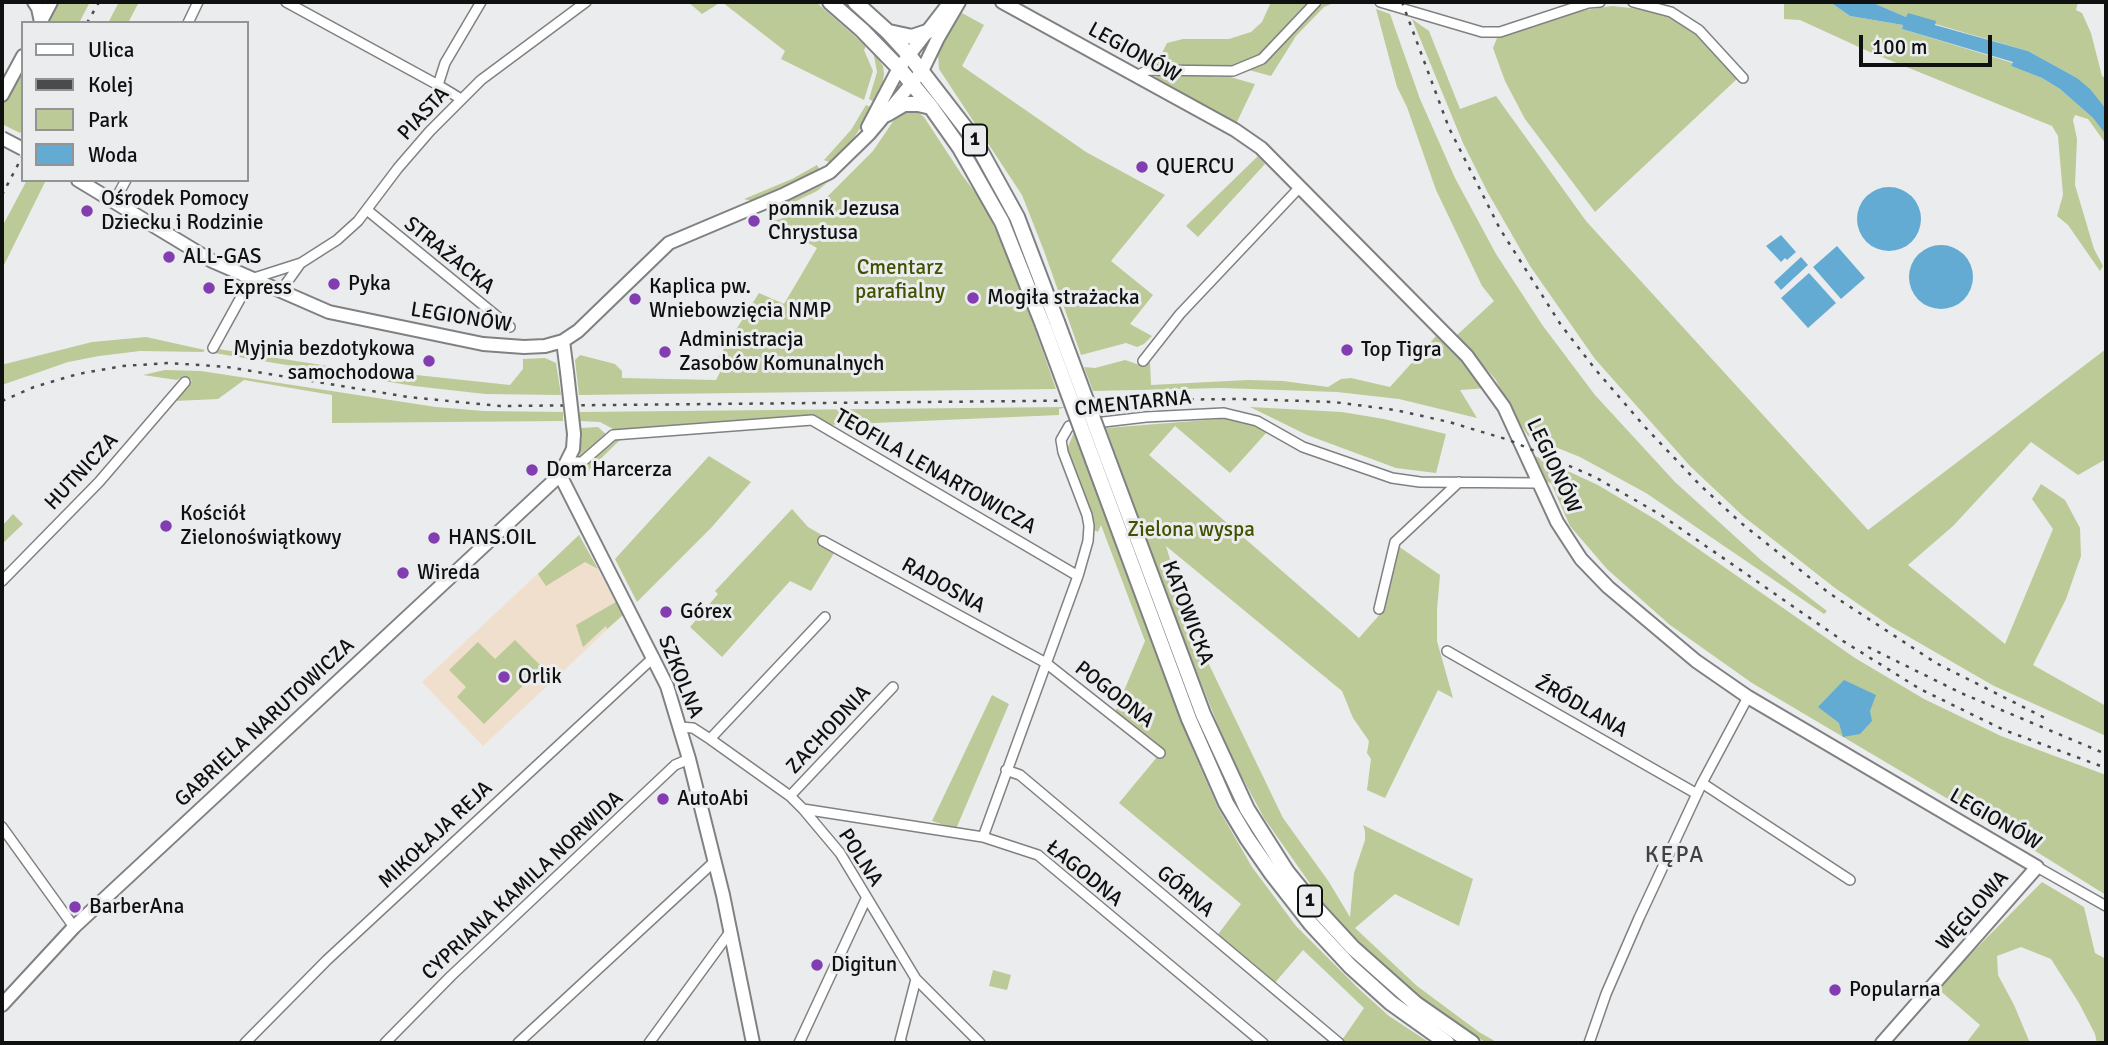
<!DOCTYPE html>
<meta charset="utf-8">
<style>
body{margin:0}
#map{position:relative;width:2108px;height:1045px;overflow:hidden;background:#ebecee;font-family:Signika,sans-serif}
canvas{display:block}
.frame{position:absolute;inset:0;border:4px solid #0f1010;pointer-events:none}
.legend{position:absolute;left:21px;top:21px;width:228px;height:161px;box-sizing:border-box;background:#ebecee;border:2px solid #939495;margin:0;padding:9px 12px;list-style:none;font-size:21px;color:#0f1010}
.legend li{display:flex;align-items:center;gap:14px;height:35px}
.legend b{width:35px;border:2px solid #939495}
.scale{position:absolute;left:1859px;top:35px;width:133px;height:32px;box-sizing:border-box;border:4px solid #0f1010;border-top:0;padding-left:9px;font-size:21px;line-height:24px;white-space:nowrap;color:#0f1010;-webkit-text-stroke:5px #ebecee;paint-order:stroke}
</style>
<div id="map">
<canvas width="2108" height="1045"></canvas>
<div class="frame"></div>
<ul class="legend">
<li><b style="height:9px;background:#fff"></b>Ulica</li>
<li><b style="height:9px;background:#4a4b4c"></b>Kolej</li>
<li><b style="height:19px;background:#bbca97"></b>Park</li>
<li><b style="height:19px;background:#64abd4"></b>Woda</li>
</ul>
<div class="scale">100 m</div>
</div>
<script>
const context = document.querySelector('canvas').getContext('2d');
context.lineJoin = 'round';
function fill(path, color) {
  context.fillStyle = color;
  context.fill(path, 'evenodd');
}
function poly(rows) {
  const path = new Path2D();
  for (const r of rows) {
    if (r.length === 3) {
      path.moveTo(r[0] + r[2], r[1]);
      path.arc(r[0], r[1], r[2], 0, 2 * Math.PI);
      continue;
    }
    path.moveTo(r[0], r[1]);
    for (let i = 2; i < r.length; i += 2) path.lineTo(r[i], r[i + 1]);
  }
  return path;
}
function trace(path, color, width, dash) {
  context.strokeStyle = color;
  context.lineWidth = width;
  context.lineCap = dash ? 'butt' : 'round';
  context.setLineDash(dash || []);
  context.stroke(path);
}
function write(font, color, halo, rows, align = 'center') {
  context.font = font + ' Signika,sans-serif';
  context.lineWidth = 6;
  context.setLineDash([]);
  context.textBaseline = 'middle';
  context.strokeStyle = halo;
  context.fillStyle = color;
  for (const [text, x, y, turn = 0] of rows) {
    context.save();
    context.translate(x, y);
    context.rotate((+turn || 0) * Math.PI / 180);
    context.textAlign = isNaN(turn) ? turn : align;
    if (halo) context.strokeText(text, 0, 0);
    context.fillText(text, 0, 0);
    context.restore();
  }
}
fill(poly([
 [579,535,623,615,483,746,422,682]
]), '#f1dfce');
fill(poly([
 [58,2,90,2,79,23,47,23],
 [119,2,139,2,128,23,108,23],
 [688,2,721,2,702,14],
 [722,2,816,2,866,46,864,50,873,71,864,100,781,59,785,51],
 [1271,2,1336,2,1324,7,1296,36,1271,76,1234,66,1156,65,1167,43,1183,39,1229,39,1251,32,1262,22],
 [1784,2,1830,2,1850,16,1903,25,1902,29,2013,63,2011,66,2042,78,2060,89,2093,118,2106,135,2106,144,2088,119,2075,115,2073,120,2077,139,2075,185,2094,249,2103,266,2100,271,2068,225,2057,216,2063,195,2058,136,2052,126,1872,53,1800,20,1784,19],
 [1871,2,2078,2,2076,10,2082,13,2091,33,2102,76,2106,78,2106,109,2077,78,2028,51,1935,24,1935,22,1908,14,1906,17],
 [1612,6,1649,10,1674,19,1698,36,1738,78,1595,212,1525,119,1505,81,1493,48,1497,38,1580,11],
 [1376,9,1390,14,1420,99,1455,178,1496,254,1543,326,1595,395,1675,482,1762,561,1827,611,1824,614,1646,493,1580,457,1528,436,1511,410,1496,380,1457,335,1494,301,1482,286,1436,190,1407,107,1397,87],
 [960,12,984,25,962,66,1086,152,1165,195,1111,261,1153,295,1130,324,1152,336,1144,344,1137,347,1126,343,1081,355,1044,251,1022,195,939,69,938,53],
 [1412,19,1429,31,1460,109,1496,96,1586,221,1868,530,2106,349,2106,459,2078,475,2031,442,1953,526,1908,565,2005,644,2053,529,2032,499,2041,484,2065,500,2080,528,2081,556,2066,599,2033,665,2106,706,2106,736,1994,686,1890,626,1835,588,1743,516,1690,466,1595,359,1530,266,1488,193,1463,143],
 [873,51,883,66,884,74,882,89,876,103,869,99,877,72],
 [23,67,23,128,20,133,2,124,2,106],
 [1163,74,1230,77,1255,84,1236,124,1154,79,1157,76],
 [866,105,873,108,850,144,832,163,824,160,851,130],
 [905,111,916,111,924,117,962,175,983,203,1015,272,1056,389,579,395,575,360,580,355,615,364,622,371,622,378,716,380,724,364,717,360,759,293,784,304,817,248,771,222,800,212,829,195,873,151,896,117],
 [1258,156,1265,164,1198,237,1186,226],
 [817,165,820,170,800,181,752,201,744,199,792,179],
 [27,180,46,180,2,269,2,227],
 [827,183,817,191,784,207,773,211,765,210],
 [1436,336,1463,361,1487,388,1460,390,1477,418,1399,399,1337,392,1222,388,1093,391,1084,367,1095,368,1125,360,1143,366,1150,362,1151,385,1248,380,1283,381,1328,387,1341,379,1351,378,1390,387],
 [146,337,205,350,203,352,140,351,99,356,68,362,2,385,2,365,5,364,92,342],
 [218,349,380,374,407,374,510,385,523,369,523,359,545,358,556,363,561,395,485,394,414,386,214,353],
 [165,370,201,371,436,407,484,411,563,412,563,421,332,423,332,395,244,380,218,399,174,401,192,380,183,376,177,380,143,375],
 [1067,407,1059,409,1059,415,829,425,817,418,617,431,600,422,580,421,580,412],
 [1250,407,1342,412,1384,419,1446,434,1436,473,1396,468,1307,435],
 [1232,418,1252,424,1267,432,1230,473,1175,426,1149,455,1359,638,1381,613,1398,546,1440,575,1437,610,1437,641,1453,698,1438,690,1385,798,1367,790,1371,759,1367,753,1369,741,1353,718,1342,691,1166,546,1190,625,1283,818,1329,882,1350,917,1354,873,1365,840,1365,831,1363,825,1473,879,1459,926,1395,894,1355,928,1417,986,1479,1032,1498,1043,1486,1043,1411,992,1351,936,1325,905,1264,818,1229,753,1177,622,1106,428],
 [598,427,607,435,586,455,578,457,582,437,581,428],
 [1074,432,1193,751,1218,808,1252,867,1296,926,1359,989,1389,1016,1430,1043,1346,1043,1342,1040,1364,1008,1303,950,1273,985,1216,937,1241,904,1119,803,1162,751,1115,712,1145,641,1101,525,1098,532,1094,530,1092,513,1069,458,1068,447],
 [660,435,621,439,588,471,584,468,572,474,574,466,617,438],
 [709,456,751,482,711,528,637,602,615,559],
 [1535,456,1598,485,1658,521,1855,658,1924,699,2001,736,2106,775,2106,895,2024,844,1752,683,1670,625,1607,569,1570,526,1551,483,1543,481],
 [792,509,808,527,839,545,811,591,790,581,722,657,690,627,718,594,715,591],
 [13,514,23,524,2,544,2,526],
 [579,535,598,569,585,562,546,586,538,574],
 [616,602,623,615,607,629,606,626,583,647,576,625],
 [515,640,542,667,484,724,457,697,466,687,449,670,478,642,495,659],
 [992,695,1009,704,956,829,932,821],
 [2042,882,2084,907,2095,953,2106,959,2106,1043,2097,1043,2095,1034,2079,1003,2051,959,2021,947,1997,956,1998,975,2014,1005,2030,1043,1966,1043,1980,1025,1937,988],
 [993,970,1011,975,1007,990,989,986]
]), '#bbca97');
fill(poly([
 [1830,2,1871,2,1906,17,1908,13,1936,21,1935,25,2028,51,2077,78,2090,89,2106,109,2106,135,2093,118,2060,89,2042,78,2011,66,2013,62,1902,29,1903,25,1850,16],
 [1889,219,32],
 [1781,235,1796,252,1787,260,1785,258,1781,262,1766,246],
 [1941,277,32],
 [1837,246,1865,278,1841,299,1813,267],
 [1801,257,1808,265,1781,290,1774,282],
 [1809,273,1836,303,1808,328,1781,298],
 [1844,680,1876,695,1870,711,1872,721,1860,734,1843,737,1839,723,1818,707]
]), '#64abd4');
const street = poly([
 [286,2,438,85],
 [1380,2,1482,32,1500,32,1588,3,1600,2],
 [1633,2,1671,12,1699,30,1743,78],
 [188,23,198,2],
 [1136,76,1148,70,1233,71,1262,59,1316,2],
 [461,99,438,85,445,63,481,2],
 [114,202,126,180],
 [367,210,510,327],
 [280,292,300,264],
 [213,348,251,279,301,263,337,240,358,221,398,168,430,131,481,80,586,2],
 [1143,361,1180,314,1300,187],
 [568,462,582,462,613,435,812,420,1078,576],
 [823,541,1046,663,1160,753],
 [2,581,99,482,185,382],
 [1379,609,1395,542,1459,482],
 [1447,651,1697,794],
 [680,727,693,728,710,739,790,796,803,809,840,853,916,979,980,1043],
 [710,739,825,617],
 [1006,770,1020,775,1339,1043],
 [1702,783,1850,880],
 [790,796,893,687],
 [803,809,983,837,1038,855,1263,1043],
 [2,827,74,927],
 [983,837,1078,576,1088,541,1089,526,1087,515,1063,452,1061,440,1069,426,1146,417,1224,413,1257,421,1303,447,1392,478,1420,482,1538,483],
 [2037,867,2106,906],
 [245,1043,327,960,654,657],
 [385,1043,451,976,675,765,689,759],
 [518,1043,715,861],
 [649,1043,730,932],
 [799,1043,866,899],
 [902,1043,900,1041,916,979],
 [1589,1043,1606,994,1639,918,1702,783,1748,697]
]);
const secondary = poly([
 [34,2,38,8,41,22],
 [1002,2,1235,130,1261,148,1467,356,1504,407,1557,522,1581,559,1608,587,1696,661,1748,697,2037,867,1882,1043],
 [40,23,51,2],
 [2,95,23,56],
 [868,127,899,68,950,2],
 [78,180,212,261,329,312,483,344,524,347,545,346,563,341,578,331,669,243,785,194,830,172,869,134,922,71,938,38,959,2],
 [563,341,567,372],
 [560,475,667,686,689,759,723,895,753,1043],
 [2,1005,74,927,560,475,573,449,574,434]
]);
const primary = poly([
 [830,2,862,30,899,68,931,107,960,148,1002,222,1043,325],
 [855,2,887,31,909,55,974,139,1017,217,1057,322],
 [889,32,912,37,927,32],
 [887,114,904,104,918,104,931,107],
 [1106,454,1203,714,1247,809,1287,872,1318,910,1353,948,1416,1004,1472,1043],
 [1093,460,1189,719,1226,803,1247,838,1272,874,1311,924,1350,966,1391,1003,1447,1043]
]);
trace(street, '#808183', 12);
trace(secondary, '#808183', 16);
trace(primary, '#808183', 18);
trace(street, '#fff', 9);
trace(secondary, '#fff', 12);
trace(primary, '#fff', 14);
trace(poly([
 [1402,2,1449,128,1500,229,1561,325,1595,369,1645,427,1700,485,1741,523,1829,593,1936,663,2045,718],
 [87,23,99,2],
 [2,195,23,155],
 [2,401,34,387,78,374,123,366,169,363,227,367,408,397,500,406,1241,399,1334,402,1395,410,1449,422,1509,440,1595,477,1661,515,1843,641,1920,689,2004,730,2106,768],
 [1868,647,1961,693,2106,754]
]), '#4a4b4c', 2.5, [3.5, 7]);
const secondaryBridge = poly([
 [2,138,23,149],
 [567,372,574,434]
]);
const primaryBridge = poly([
 [1057,322,1106,454],
 [1043,325,1093,460]
]);
trace(secondaryBridge, '#808183', 16, []);
trace(primaryBridge, '#808183', 18, []);
trace(secondaryBridge, '#fff', 12);
trace(primaryBridge, '#fff', 14);
for (const [x, y, r, color] of [
 [1142,167,7,"#823db1"],
 [87,211,7,"#823db1"],
 [754,221,7,"#823db1"],
 [169,257,7,"#823db1"],
 [334,284,7,"#823db1"],
 [209,288,7,"#823db1"],
 [973,298,7,"#823db1"],
 [635,299,7,"#823db1"],
 [1347,350,7,"#823db1"],
 [665,352,7,"#823db1"],
 [429,361,7,"#823db1"],
 [532,470,7,"#823db1"],
 [166,526,7,"#823db1"],
 [434,538,7,"#823db1"],
 [403,573,7,"#823db1"],
 [666,612,7,"#823db1"],
 [504,677,7,"#823db1"],
 [663,799,7,"#823db1"],
 [75,907,7,"#823db1"],
 [817,965,7,"#823db1"],
 [1835,990,7,"#823db1"]
]) {
  const dot = new Path2D();
  dot.arc(x, y, r, 0, 2 * Math.PI);
  context.fillStyle = color;
  context.fill(dot);
  trace(dot, '#ebecee', 2.5);
}
for (const [x, y, w] of [
 [975,140,24],
 [1310,901,24]
]) {
  const box = new Path2D();
  box.roundRect(x - w / 2, y - 15.5, w, 31, 5);
  context.fillStyle = '#ebecee';
  context.fill(box);
  trace(box, '#0f1010', 2);
}
write('bold 19px', '#0f1010', null, [
 ["1",975,140],
 ["1",1310,901]
]);
write('21px', '#0f1010', '#ebecee', [
 ["LEGIONÓW",1134,53,29],
 ["PIASTA",424,114,-47],
 ["STRAŻACKA",449,256,39],
 ["LEGIONÓW",461,318,9],
 ["CMENTARNA",1133,404,-6],
 ["LEGIONÓW",1553,466,65],
 ["HUTNICZA",82,472,-47],
 ["TEOFILA LENARTOWICZA",935,472,30],
 ["RADOSNA",943,586,29],
 ["KATOWICKA",1187,613,69],
 ["SZKOLNA",680,677,68],
 ["POGODNA",1114,695,38],
 ["ŹRÓDLANA",1581,707,30],
 ["GABRIELA NARUTOWICZA",265,723,-43],
 ["ZACHODNIA",829,730,-47],
 ["LEGIONÓW",1995,820,30],
 ["MIKOŁAJA REJA",436,835,-43],
 ["POLNA",860,858,57],
 ["ŁAGODNA",1084,874,39],
 ["CYPRIANA KAMILA NORWIDA",523,886,-43],
 ["GÓRNA",1185,892,40],
 ["WĘGLOWA",1973,911,-49]
]);
write('21px', '#0f1010', '#ebecee', [
 ["QUERCU",1156,167],
 ["Ośrodek Pomocy",101,199],
 ["Dziecku i Rodzinie",101,223],
 ["pomnik Jezusa",768,209],
 ["Chrystusa",768,233],
 ["ALL-GAS",183,257],
 ["Pyka",348,284],
 ["Kaplica pw.",649,287],
 ["Wniebowzięcia NMP",649,311],
 ["Express",223,288],
 ["Mogiła strażacka",987,298],
 ["Administracja",679,340],
 ["Zasobów Komunalnych",679,364],
 ["Myjnia bezdotykowa",415,349,"right"],
 ["samochodowa",415,373,"right"],
 ["Top Tigra",1361,350],
 ["Dom Harcerza",546,470],
 ["Kościół",180,514],
 ["Zielonoświątkowy",180,538],
 ["HANS.OIL",448,538],
 ["Wireda",417,573],
 ["Górex",680,612],
 ["Orlik",518,677],
 ["AutoAbi",677,799],
 ["BarberAna",89,907],
 ["Digitun",831,965],
 ["Popularna",1849,990]
], 'left');
write('21px', '#415100', '#ebecee', [
 ["Cmentarz",900,268],
 ["parafialny",900,292],
 ["Zielona wyspa",1191,530]
]);
context.letterSpacing = '2px';
write('23px', '#404142', '#ebecee', [
 ["KĘPA",1675,856]
]);
context.letterSpacing = '0px';
</script>
